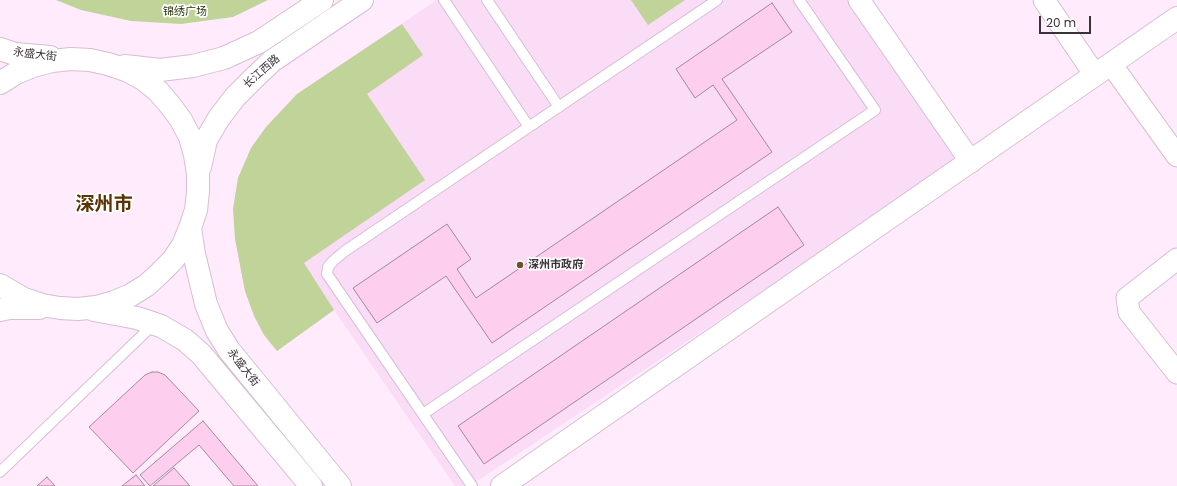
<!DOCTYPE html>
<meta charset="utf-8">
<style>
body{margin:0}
#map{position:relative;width:1177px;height:486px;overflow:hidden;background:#ffebfc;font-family:Poppins,sans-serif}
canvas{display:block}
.scale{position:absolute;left:1039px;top:16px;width:52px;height:18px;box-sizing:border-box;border:2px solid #3a3139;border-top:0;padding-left:5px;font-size:12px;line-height:14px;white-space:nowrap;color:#3a3139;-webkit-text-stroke:3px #fff;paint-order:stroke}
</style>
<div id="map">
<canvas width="1177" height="486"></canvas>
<div class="scale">20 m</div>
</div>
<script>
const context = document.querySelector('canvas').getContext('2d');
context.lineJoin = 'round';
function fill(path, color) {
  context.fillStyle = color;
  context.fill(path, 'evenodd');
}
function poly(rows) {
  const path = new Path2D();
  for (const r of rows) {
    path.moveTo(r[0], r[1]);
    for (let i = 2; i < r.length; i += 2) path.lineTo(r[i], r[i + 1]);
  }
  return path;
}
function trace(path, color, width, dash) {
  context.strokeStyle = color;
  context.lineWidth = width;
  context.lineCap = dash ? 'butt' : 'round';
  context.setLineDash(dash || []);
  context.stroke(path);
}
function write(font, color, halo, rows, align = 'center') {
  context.font = font + ' Poppins,"Noto Sans SC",sans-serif';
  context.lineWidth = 3.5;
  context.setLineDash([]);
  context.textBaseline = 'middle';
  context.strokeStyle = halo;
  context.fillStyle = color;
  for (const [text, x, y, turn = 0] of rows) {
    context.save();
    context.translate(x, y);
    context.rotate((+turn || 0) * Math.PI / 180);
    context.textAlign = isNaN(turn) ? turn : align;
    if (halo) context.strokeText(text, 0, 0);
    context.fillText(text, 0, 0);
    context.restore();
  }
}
fill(poly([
 [437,0,850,0,959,160,470,486,455,486,334,310,277,351,264,335,254,316,245,291,235,239,233,209,238,178,251,148,266,127,297,94]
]), '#fbdcf7');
fill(poly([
 [56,0,268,0,233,17,181,24,131,21,81,10],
 [631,0,685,0,648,25],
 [402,24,423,55,367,94,425,180,304,263,334,310,277,351,264,335,254,316,245,291,235,239,233,209,238,178,251,148,266,127,297,94]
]), '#c0d398');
const building = poly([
 [772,3,792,32,722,79,772,152,492,343,446,276,377,323,353,288,447,224,471,259,457,269,476,298,737,120,713,85,695,98,676,69,772,3],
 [778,207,804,245,484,464,458,426,778,207],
 [152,372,158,372,165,375,199,411,133,473,89,427,145,375,152,372],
 [203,421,258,486,234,486,199,445,150,486,140,475,203,421],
 [174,468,190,486,153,486,174,468],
 [136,475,145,486,122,486,136,475],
 [47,477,55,486,37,486,47,477]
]);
fill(building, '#fdceee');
trace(building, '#a3899b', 1);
const service = poly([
 [444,0,529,127],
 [487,0,559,107],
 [423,414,875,110,799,0],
 [0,472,154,324],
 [472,486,327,274,328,267,333,261,345,251,717,0]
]);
const minor = poly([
 [859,0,971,162],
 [1044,0,1095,75],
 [1111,64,1177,156],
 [1177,259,1127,298,1129,312,1177,373]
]);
const tertiary = poly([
 [502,486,1177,18]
]);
const secondary = poly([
 [0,49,15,54,50,57],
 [125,66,160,70,193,66,224,58,259,42,322,0],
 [0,83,16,73,33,66,52,61,71,59,90,60,108,64,126,70,143,79,158,91,170,105,181,120,190,137,195,155,198,174,198,192,196,210,190,228,183,245,173,260,160,273,147,285,131,295,114,302,96,307,78,309,60,308,42,305,24,299,0,285],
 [200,167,206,140,219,118,235,97,255,77,272,61,362,0],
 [190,228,194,254,206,304,217,331,229,350,340,486],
 [0,310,9,308,39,308],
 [94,310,137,318,161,326,185,340,201,354,311,486]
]);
trace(service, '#d6bed3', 12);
trace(minor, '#d6bed3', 23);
trace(tertiary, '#d6bed3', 24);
trace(secondary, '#d6bed3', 24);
trace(service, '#fff', 10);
trace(minor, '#fff', 21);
trace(tertiary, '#fff', 22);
trace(secondary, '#fff', 22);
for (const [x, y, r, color] of [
 [520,265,4,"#744f2a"]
]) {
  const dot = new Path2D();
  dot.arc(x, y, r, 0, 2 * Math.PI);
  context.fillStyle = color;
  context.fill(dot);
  trace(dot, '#fff', 1.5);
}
write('11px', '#283305', '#fff', [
 ["锦绣广场",185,12]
]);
write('11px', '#3a3139', '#fff', [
 ["永盛大街",35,55,7],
 ["长江西路",262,72,-41],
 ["永盛大街",243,368,52]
]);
write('bold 11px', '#3a3139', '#fff', [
 ["深州市政府",528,265]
], 'left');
write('bold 19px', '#593301', '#fff', [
 ["深州市",104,205]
]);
</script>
